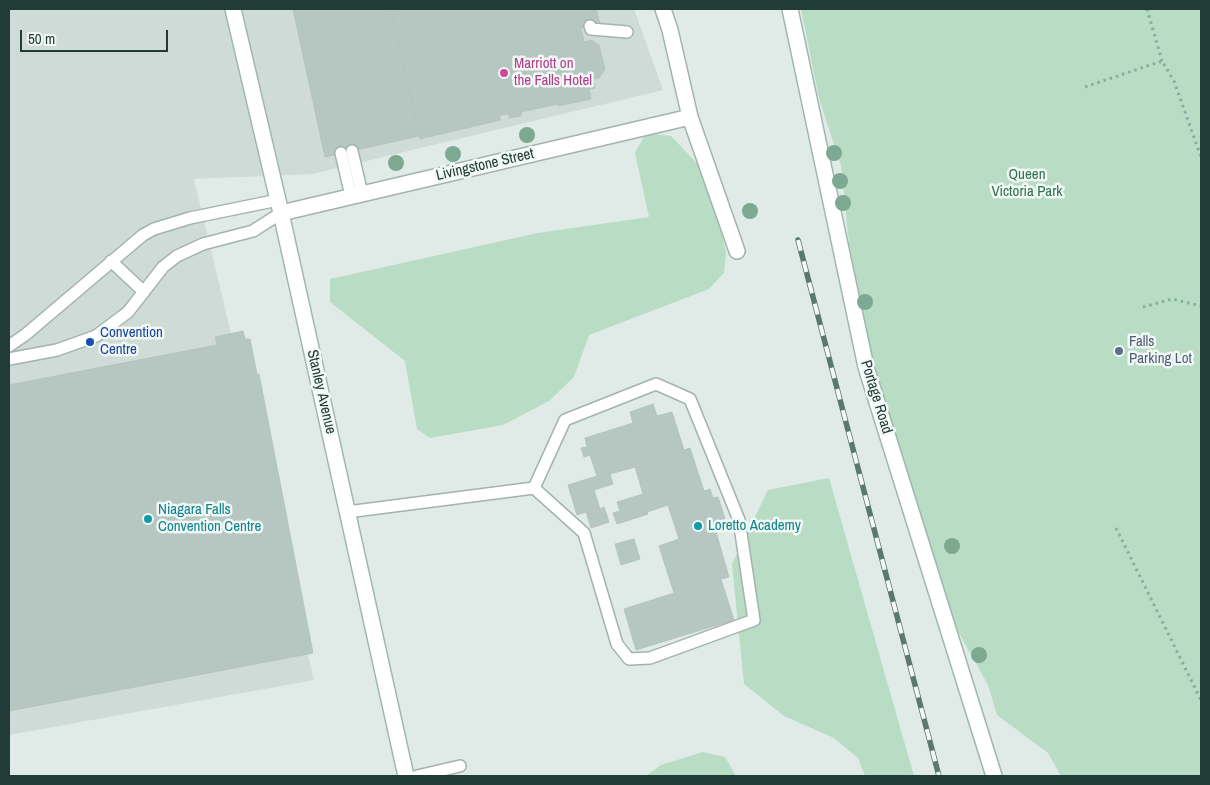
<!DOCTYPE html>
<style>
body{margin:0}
#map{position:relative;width:1210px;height:785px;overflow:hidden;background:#e0ebe7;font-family:"Archivo Narrow",sans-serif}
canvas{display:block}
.frame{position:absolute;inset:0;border:10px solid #213b36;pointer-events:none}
.scale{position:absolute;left:20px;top:30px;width:148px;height:22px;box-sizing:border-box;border:2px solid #213b36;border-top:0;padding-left:6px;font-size:15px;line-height:18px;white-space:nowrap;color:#213b36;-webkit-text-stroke:4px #f1f8f5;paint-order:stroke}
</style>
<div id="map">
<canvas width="1210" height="785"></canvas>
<div class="frame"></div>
<div class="scale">50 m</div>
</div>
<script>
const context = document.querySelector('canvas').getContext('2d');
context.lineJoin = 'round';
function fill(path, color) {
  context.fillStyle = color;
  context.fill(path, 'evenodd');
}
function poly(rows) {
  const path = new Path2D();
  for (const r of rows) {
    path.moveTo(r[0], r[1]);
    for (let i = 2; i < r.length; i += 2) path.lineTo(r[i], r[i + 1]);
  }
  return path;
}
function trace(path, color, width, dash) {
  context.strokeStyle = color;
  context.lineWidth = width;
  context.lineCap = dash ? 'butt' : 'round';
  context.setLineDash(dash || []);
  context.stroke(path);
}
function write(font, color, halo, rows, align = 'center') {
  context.font = font + ' "Archivo Narrow",sans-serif';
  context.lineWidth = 5;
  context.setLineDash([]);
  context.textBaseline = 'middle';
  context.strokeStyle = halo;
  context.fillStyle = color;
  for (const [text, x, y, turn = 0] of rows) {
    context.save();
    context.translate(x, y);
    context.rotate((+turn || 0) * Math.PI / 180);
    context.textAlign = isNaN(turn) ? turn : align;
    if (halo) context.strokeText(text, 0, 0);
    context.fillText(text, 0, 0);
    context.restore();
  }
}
fill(poly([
 [9,9,634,9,663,90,312,174,194,179,314,680,9,735]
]), '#cfdbd6');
fill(poly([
 [801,9,1201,9,1201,776,1061,776,1048,753,997,715,988,685,936,592,856,311,841,166,819,98],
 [646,133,671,136,710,177,726,253,724,273,709,289,589,335,574,377,549,401,503,425,430,438,417,429,405,361,330,302,330,279,538,233,649,217,635,153],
 [829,478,914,776,865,776,858,758,834,738,784,716,744,684,732,564,768,490],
 [703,752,725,757,736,776,646,776,661,765]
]), '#b9dcc4');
const building = poly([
 [293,9,391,9,419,136,325,157,293,9],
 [391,9,596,9,600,24,581,28,584,42,591,40,599,45,605,69,599,78,593,79,595,88,589,89,591,99,558,106,558,104,521,112,521,116,509,118,509,114,500,115,500,120,420,139,391,9],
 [243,331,245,339,250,339,257,374,259,374,313,653,9,711,9,385,217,345,215,337,243,331],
 [653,404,657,416,672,412,684,450,690,448,704,491,710,489,713,498,718,497,725,519,720,521,722,530,716,532,729,577,721,579,734,620,636,650,624,609,674,593,659,546,679,539,668,505,647,512,648,514,617,524,613,513,620,511,617,502,643,494,635,467,610,474,613,484,594,490,600,509,604,507,609,522,591,528,586,512,577,515,568,485,597,476,590,455,584,457,581,448,587,447,585,438,633,423,630,412,653,404],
 [634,539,640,559,621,565,615,544,634,539]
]);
fill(building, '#b6c6c0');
trace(building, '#b3c5be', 1);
const service = poly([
 [590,26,591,29,627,32],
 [352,151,362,194],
 [341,153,351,196],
 [111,261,144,292],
 [9,346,25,335,143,235,154,229,190,218,278,200],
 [9,359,57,350,96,336,128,312,163,267,177,256,203,244,253,231,281,213],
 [347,512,534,488,565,420,656,384,690,399,739,520,754,620,650,658,629,659,617,644,584,533,534,488],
 [417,776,460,766]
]);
const minor = poly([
 [663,9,670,30,690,117,737,251],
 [281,213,690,117]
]);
const secondary = poly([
 [233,9,281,213,406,776],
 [790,9,866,367,994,776]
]);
trace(service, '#a3b3ae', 14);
trace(minor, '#a3b3ae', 18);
trace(secondary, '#9fb7b0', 18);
trace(poly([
 [1147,9,1162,61],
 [1085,87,1162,61,1174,81,1201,157],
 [1143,307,1172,299,1201,306],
 [1116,528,1201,700]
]), '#81afa3', 3, [2.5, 4]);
trace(service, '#fff', 11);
trace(minor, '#fff', 15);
trace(secondary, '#fff', 15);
const rail = poly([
 [798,240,939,776]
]);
trace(rail, '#5b7771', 5.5);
trace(rail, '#f1f8f5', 4, [11]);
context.fillStyle = '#7da891';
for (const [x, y] of [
 [527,135],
 [834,153],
 [453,154],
 [396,163],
 [840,181],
 [843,203],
 [750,211],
 [865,302],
 [952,546],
 [979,655]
]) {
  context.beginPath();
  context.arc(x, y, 8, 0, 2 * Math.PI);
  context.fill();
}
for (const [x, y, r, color] of [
 [504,73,5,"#d1479c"],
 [90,342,5,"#1a4fb4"],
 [1119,351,5,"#5c6f8a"],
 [148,519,5,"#0f9aa8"],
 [698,526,5,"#0f9aa8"]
]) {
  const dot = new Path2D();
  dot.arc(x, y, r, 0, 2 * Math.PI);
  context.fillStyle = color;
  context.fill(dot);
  trace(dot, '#f1f8f5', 2);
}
write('15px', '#b23c85', '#f1f8f5', [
 ["Marriott on",514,64],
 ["the Falls Hotel",514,81]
], 'left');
write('15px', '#213b36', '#f1f8f5', [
 ["Livingstone Street",485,165,-13],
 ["Stanley Avenue",321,392,77],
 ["Portage Road",876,397,73]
]);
write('15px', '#2c724a', '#f1f8f5', [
 ["Queen",1027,175],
 ["Victoria Park",1027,192]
]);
write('15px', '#164399', '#f1f8f5', [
 ["Convention",100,333],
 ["Centre",100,350]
], 'left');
write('15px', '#4e5e75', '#f1f8f5', [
 ["Falls",1129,342],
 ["Parking Lot",1129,359]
], 'left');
write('15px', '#0d838f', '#f1f8f5', [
 ["Niagara Falls",158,510],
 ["Convention Centre",158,527],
 ["Loretto Academy",708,526]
], 'left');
</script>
